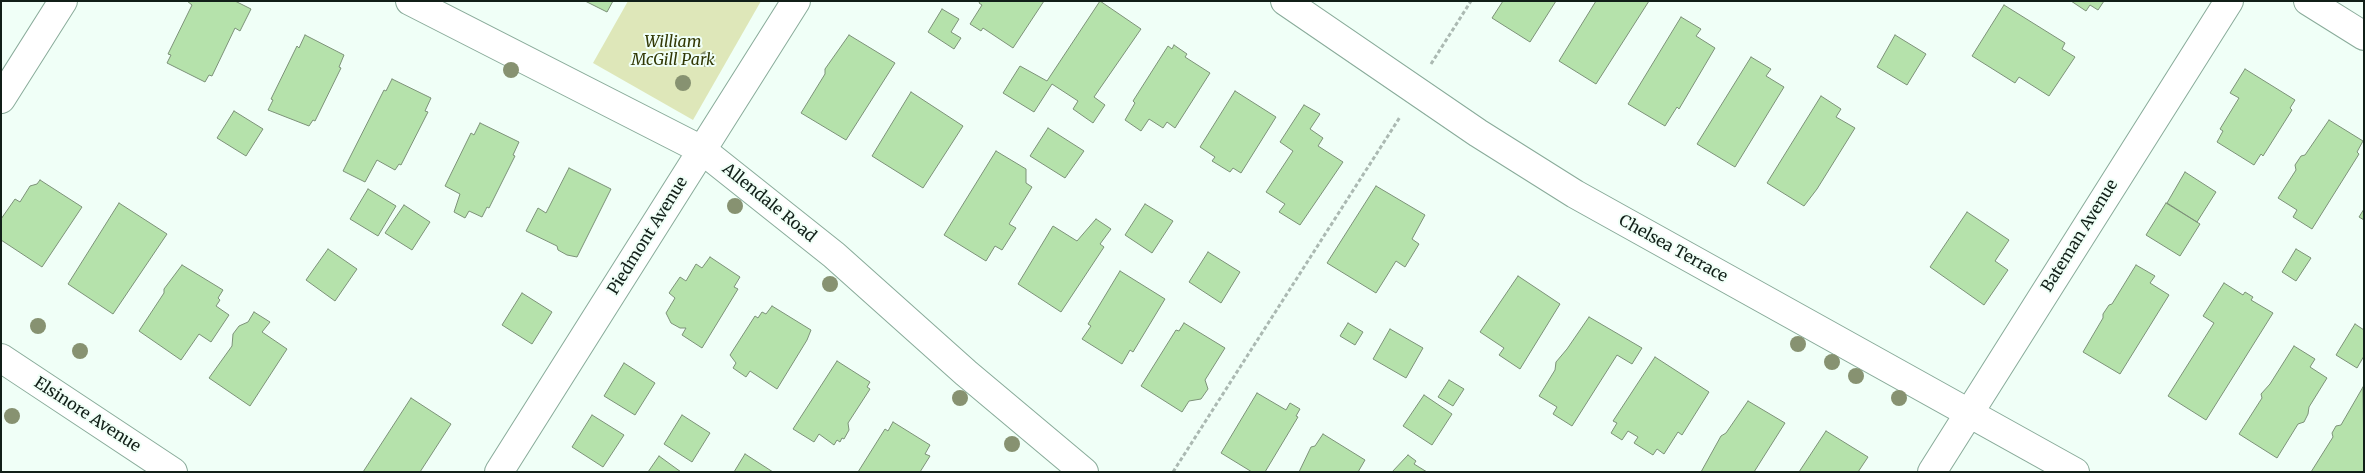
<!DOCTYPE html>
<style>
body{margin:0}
#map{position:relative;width:2365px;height:473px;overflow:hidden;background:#f0fff7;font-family:Merriweather,serif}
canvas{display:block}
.frame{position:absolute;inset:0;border:2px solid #111f18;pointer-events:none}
</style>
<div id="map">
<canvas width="2365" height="473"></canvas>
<div class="frame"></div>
</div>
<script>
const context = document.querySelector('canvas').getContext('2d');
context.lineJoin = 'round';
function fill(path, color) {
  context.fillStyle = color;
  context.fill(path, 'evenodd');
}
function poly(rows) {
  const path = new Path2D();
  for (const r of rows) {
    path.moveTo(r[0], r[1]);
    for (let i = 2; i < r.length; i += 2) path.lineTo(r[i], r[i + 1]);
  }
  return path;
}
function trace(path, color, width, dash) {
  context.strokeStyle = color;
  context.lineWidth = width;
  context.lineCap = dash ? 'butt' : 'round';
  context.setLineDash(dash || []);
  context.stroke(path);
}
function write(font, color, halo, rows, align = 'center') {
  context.font = font + ' Merriweather,serif';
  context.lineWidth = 4;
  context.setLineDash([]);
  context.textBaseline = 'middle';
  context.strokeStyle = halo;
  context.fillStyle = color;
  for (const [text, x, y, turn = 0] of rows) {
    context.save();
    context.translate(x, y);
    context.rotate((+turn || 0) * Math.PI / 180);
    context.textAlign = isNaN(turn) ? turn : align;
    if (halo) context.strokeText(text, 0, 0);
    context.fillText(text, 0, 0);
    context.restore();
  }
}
fill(poly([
 [628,1,761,1,693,120,593,63]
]), '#dee7b9');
const building = poly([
 [187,1,235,1,251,9,240,31,235,28,212,76,209,75,205,82,167,63,171,55,168,54,192,5,187,1],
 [585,1,613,1,607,12,585,1],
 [980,1,1044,1,1013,48,983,28,981,31,970,24,982,5,979,3,980,1],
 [1100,1,1141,29,1094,97,1105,105,1093,123,1073,109,1078,101,1052,84,1034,112,1003,93,1020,66,1047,81,1100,1],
 [1503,1,1556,1,1530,42,1492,18,1503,1],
 [1596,1,1649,1,1596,84,1559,61,1596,1],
 [2071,1,2104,1,2098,10,2090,5,2086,11,2071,1],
 [2004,5,2065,43,2062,49,2075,57,2049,96,2019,77,2015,83,1972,56,2004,5],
 [942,9,959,19,951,32,961,38,954,49,928,32,942,9],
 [1681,17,1701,29,1696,36,1715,48,1679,109,1677,107,1665,126,1628,104,1681,17],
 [305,35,344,55,339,67,341,68,315,121,313,120,309,126,268,110,273,100,271,99,297,46,299,48,305,35],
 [849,35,895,63,846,140,801,113,825,74,825,69,849,35],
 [1895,35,1926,54,1907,85,1877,67,1895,35],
 [1174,45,1187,54,1185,57,1210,73,1175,128,1167,122,1163,128,1149,119,1141,131,1125,120,1135,103,1133,101,1168,46,1172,49,1174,45],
 [1751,57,1771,69,1766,76,1784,87,1735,167,1697,144,1751,57],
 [2245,69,2295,100,2290,108,2292,110,2263,156,2261,154,2254,165,2217,142,2223,131,2220,129,2239,98,2230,93,2245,69],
 [392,79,431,98,425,111,428,112,401,165,399,164,395,170,377,160,365,182,343,171,384,90,386,91,392,79],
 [1235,91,1276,117,1241,173,1233,168,1230,172,1212,161,1215,157,1200,147,1235,91],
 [911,92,963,126,923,188,872,156,911,92],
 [1821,96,1841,109,1836,117,1855,128,1817,189,1804,206,1767,183,1821,96],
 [1304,105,1320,114,1310,129,1323,138,1318,146,1343,162,1300,225,1279,212,1285,204,1266,192,1293,151,1280,142,1304,105],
 [234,111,263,129,246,156,217,138,234,111],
 [2329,120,2363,141,2357,152,2359,154,2312,229,2293,217,2297,210,2278,198,2296,170,2295,165,2301,156,2305,155,2329,120],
 [480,123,519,142,513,155,515,156,489,208,487,207,482,217,469,211,465,218,454,212,460,194,445,186,471,133,474,135,480,123],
 [1048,128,1084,151,1065,178,1030,156,1048,128],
 [996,151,1026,169,1026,183,1032,187,1009,224,1016,228,1002,250,995,246,986,261,944,235,996,151],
 [569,168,611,189,577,257,567,255,558,250,557,246,526,231,538,208,546,213,569,168],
 [2185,172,2216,192,2197,222,2167,203,2185,172],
 [40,180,82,207,42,267,1,240,1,219,15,199,20,202,30,186,37,184,40,180],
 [1376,186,1425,215,1412,239,1419,244,1405,267,1396,261,1376,293,1327,263,1376,186],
 [368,189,396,206,378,236,350,219,368,189],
 [119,203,167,234,113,314,68,284,119,203],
 [2166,203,2200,224,2180,256,2146,235,2166,203],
 [1145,204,1173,221,1152,253,1125,235,1145,204],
 [404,205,430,222,412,250,385,233,404,205],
 [2364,209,2364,220,2359,217,2364,209],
 [1967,212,2009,240,1995,261,2008,270,1984,305,1930,267,1967,212],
 [1096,219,1111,229,1100,244,1104,247,1061,312,1018,284,1053,226,1077,241,1096,219],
 [328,249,357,269,335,301,306,280,328,249],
 [2296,249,2311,258,2296,281,2282,272,2296,249],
 [1208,252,1240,272,1221,303,1189,282,1208,252],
 [710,257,740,277,734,287,738,289,702,348,682,335,686,328,680,328,671,323,666,313,675,298,669,293,680,277,686,281,696,264,702,268,710,257],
 [182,265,223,290,218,298,220,300,216,306,229,315,211,342,199,334,181,360,139,331,164,293,164,289,182,265],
 [2136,265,2155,276,2150,283,2169,295,2120,374,2083,352,2103,318,2103,314,2109,305,2112,304,2136,265],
 [1120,271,1165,299,1133,352,1130,350,1122,364,1082,339,1091,326,1088,324,1120,271],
 [1518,276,1560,304,1520,369,1499,355,1504,348,1480,332,1518,276],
 [2224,283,2243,295,2245,292,2253,297,2251,300,2273,313,2206,420,2168,396,2214,323,2203,316,2224,283],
 [522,293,552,312,532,344,502,325,522,293],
 [772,306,811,330,807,340,777,389,750,371,746,377,733,368,736,363,730,355,755,316,758,318,762,312,766,314,772,306],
 [254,312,270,322,262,332,287,349,250,406,209,378,232,346,233,334,239,326,248,322,254,312],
 [1589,317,1642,348,1632,364,1617,355,1572,426,1553,414,1557,407,1539,396,1555,370,1556,362,1567,349,1589,317],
 [1184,323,1225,348,1205,380,1208,389,1201,399,1189,401,1182,412,1141,386,1176,330,1179,331,1184,323],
 [1348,323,1363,332,1355,345,1340,336,1348,323],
 [2355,324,2364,330,2364,356,2357,368,2336,355,2355,324],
 [1390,329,1423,348,1406,378,1373,359,1390,329],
 [2294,346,2315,359,2310,367,2327,378,2309,407,2308,414,2304,422,2298,424,2277,458,2239,434,2262,398,2261,394,2270,384,2294,346],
 [1655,357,1709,392,1682,435,1678,432,1664,454,1657,449,1653,455,1634,443,1638,437,1628,431,1622,440,1611,433,1617,423,1613,421,1655,357],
 [837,361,870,382,867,387,870,389,848,423,849,430,844,439,842,438,840,442,837,440,834,445,819,434,814,442,793,429,837,361],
 [624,363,655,383,635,415,604,396,624,363],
 [1449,380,1464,389,1453,406,1438,397,1449,380],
 [2363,387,2364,472,2311,472,2333,437,2332,433,2336,426,2341,425,2363,387],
 [1257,393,1286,410,1290,403,1300,409,1296,416,1298,417,1265,472,1252,472,1221,453,1257,393],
 [1424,395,1452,414,1432,445,1403,426,1424,395],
 [411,398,451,424,420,472,363,472,411,398],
 [1748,401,1785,423,1754,472,1701,472,1721,436,1726,433,1748,401],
 [592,415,624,435,603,467,572,447,592,415],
 [682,415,710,433,692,462,664,444,682,415],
 [893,422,930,445,925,454,930,456,920,472,858,472,885,429,888,431,893,422],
 [1826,431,1868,457,1858,472,1799,472,1826,431],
 [1323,434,1365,460,1358,472,1299,472,1311,447,1315,446,1323,434],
 [745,454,773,472,734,472,745,454],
 [1408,455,1416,461,1414,464,1427,472,1392,472,1408,455],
 [659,456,681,472,648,472,659,456]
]);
fill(building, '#b5e2ab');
trace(building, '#7c9278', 1);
const minor = poly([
 [410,1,702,150,834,255,966,373,1084,472],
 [1285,1,1478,133,1575,194,2075,472],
 [2308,1,2364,36],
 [1,99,63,1],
 [1,358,173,472],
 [499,472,796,1],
 [1932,472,2229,1]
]);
trace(minor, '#89ab9a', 30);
trace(poly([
 [1431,64,1471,1],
 [1173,472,1400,117]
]), '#abb9b2', 3, [4, 2.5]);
trace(minor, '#fff', 28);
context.fillStyle = '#879271';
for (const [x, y] of [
 [707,59],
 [511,70],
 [683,83],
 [735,206],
 [830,284],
 [38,326],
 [1798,344],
 [80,351],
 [1832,362],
 [1856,376],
 [960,398],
 [1899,398],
 [12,416],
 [1012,444]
]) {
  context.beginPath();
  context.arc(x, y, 8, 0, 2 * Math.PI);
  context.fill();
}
write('italic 16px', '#313804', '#f0fff7', [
 ["William",673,42],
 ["McGill Park",673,60]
]);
write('16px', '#111f18', '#f0fff7', [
 ["Allendale Road",769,203,39],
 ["Piedmont Avenue",648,236,-58],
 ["Bateman Avenue",2080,236,-58],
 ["Chelsea Terrace",1673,249,29],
 ["Elsinore Avenue",87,415,33]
]);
</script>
